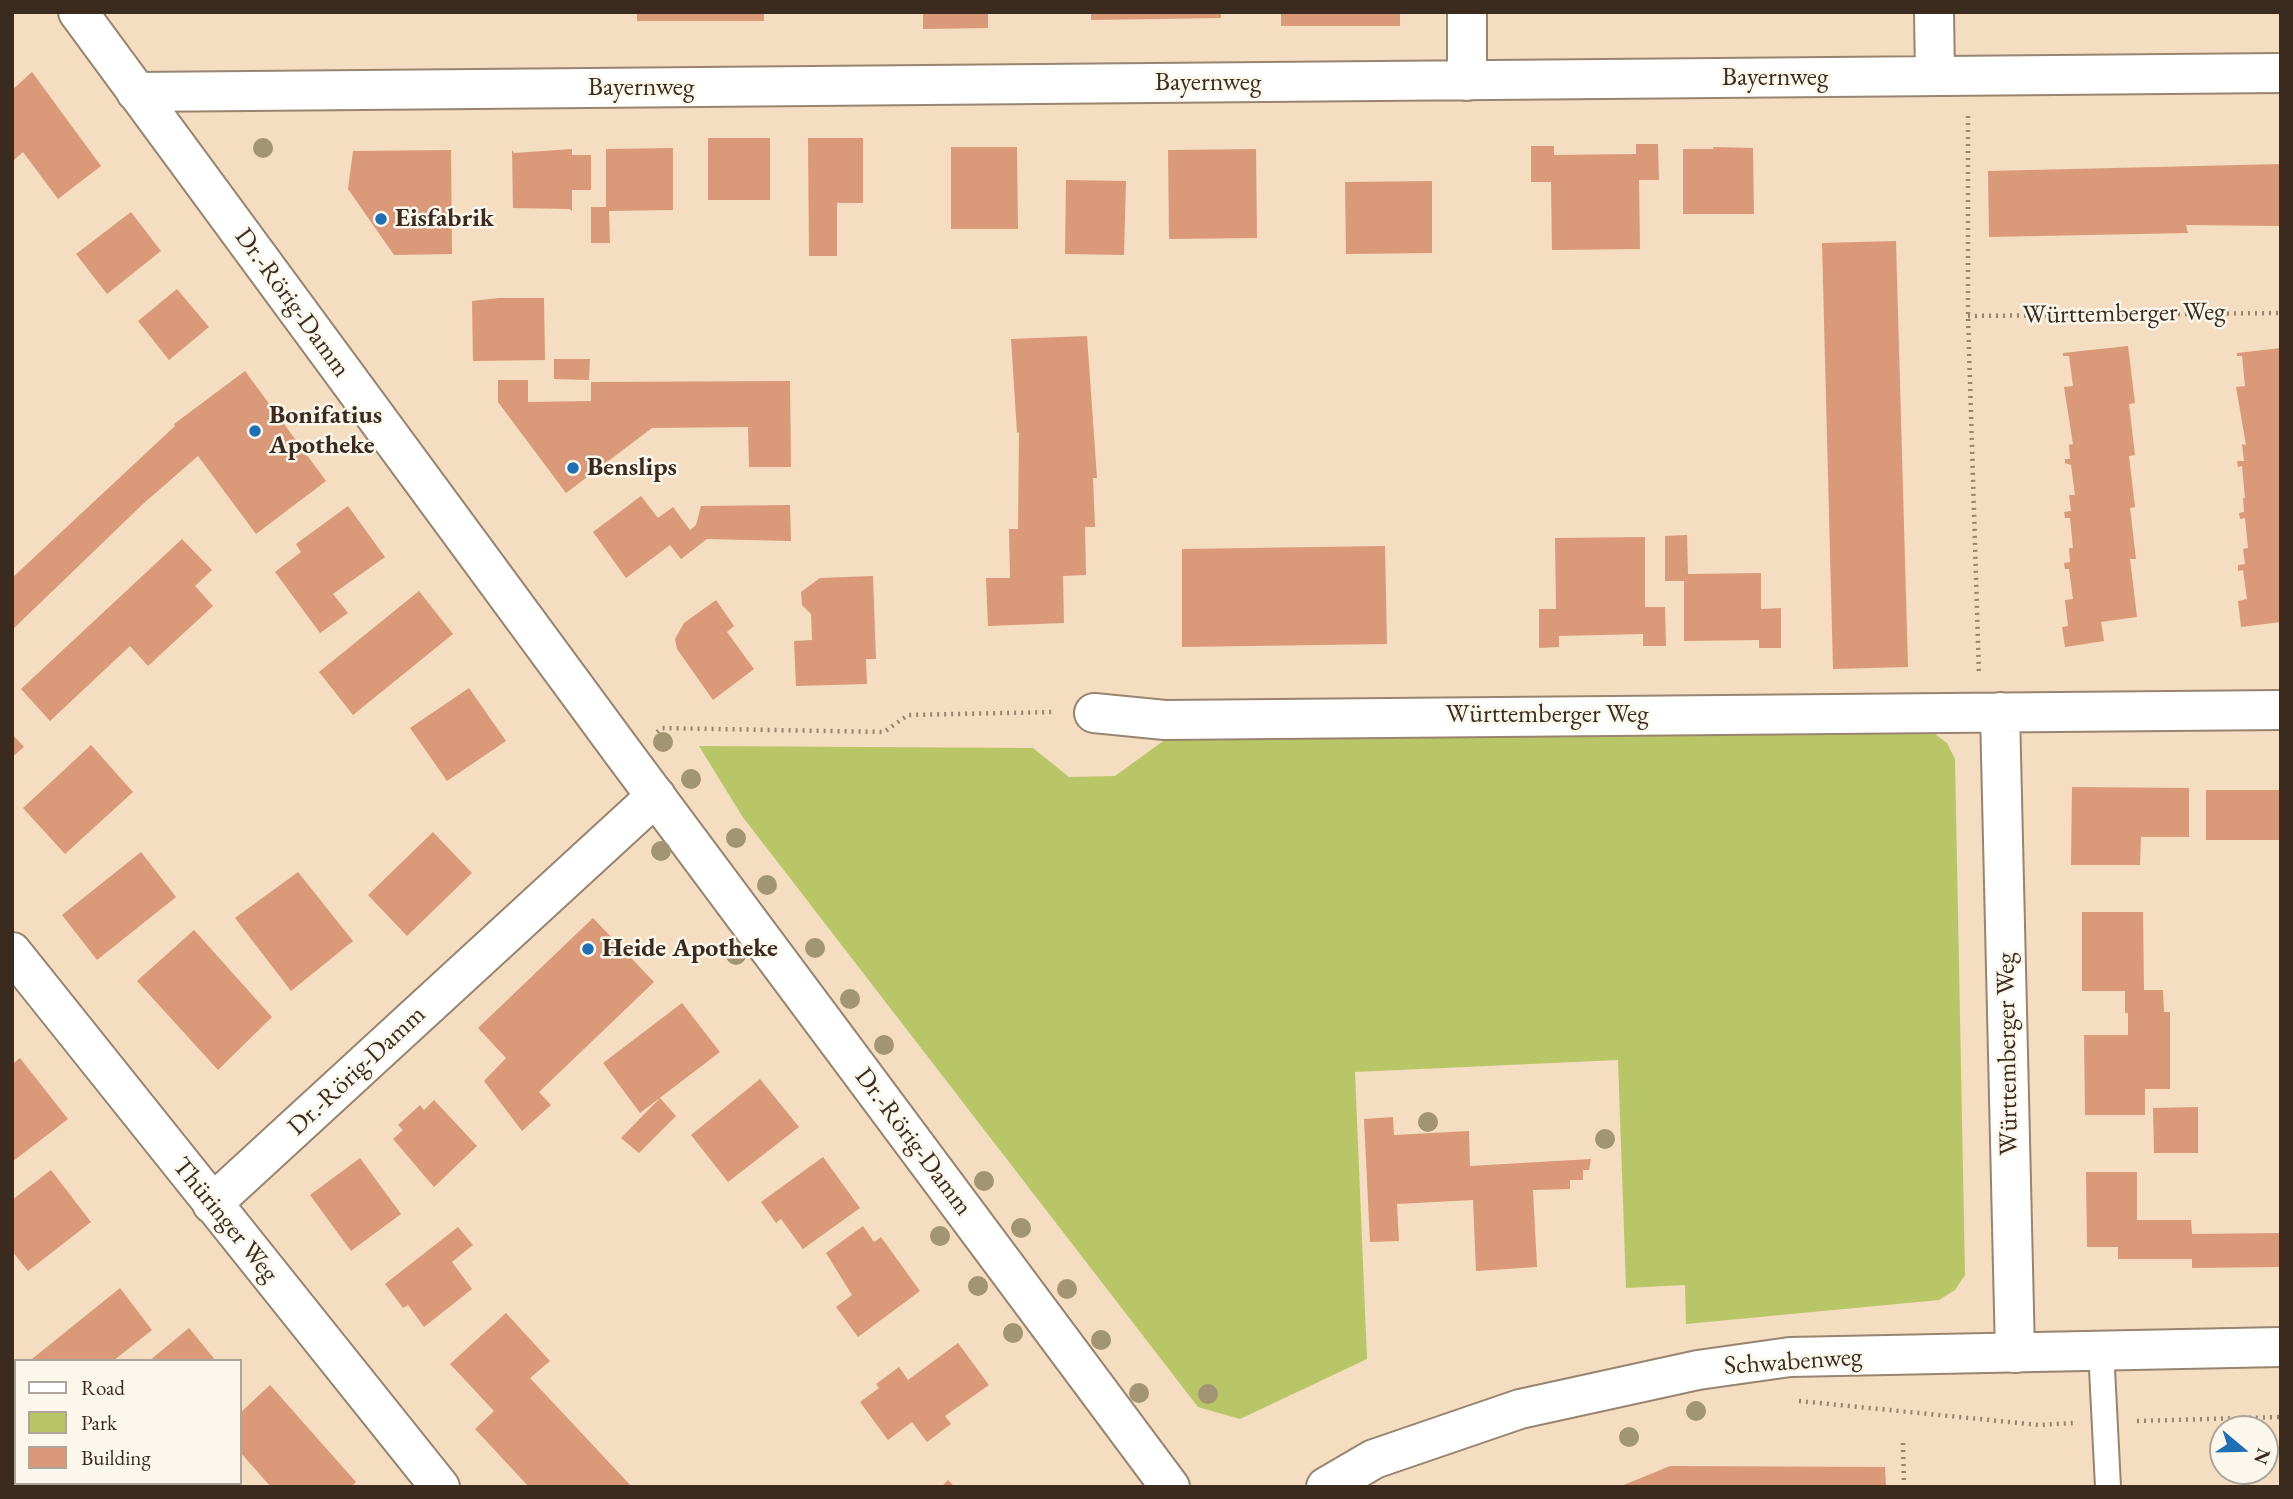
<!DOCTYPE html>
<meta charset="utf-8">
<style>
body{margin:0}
#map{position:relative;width:2293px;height:1499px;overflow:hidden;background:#f4ddc0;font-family:"EB Garamond",serif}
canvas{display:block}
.frame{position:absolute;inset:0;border:14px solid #3b2a1e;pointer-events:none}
.legend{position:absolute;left:14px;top:1359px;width:228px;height:126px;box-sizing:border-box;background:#fbf7ec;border:2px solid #aea59a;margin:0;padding:9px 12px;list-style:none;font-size:21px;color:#3b2a1e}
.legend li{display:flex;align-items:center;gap:14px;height:35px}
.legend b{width:35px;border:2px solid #aea59a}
.north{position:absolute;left:2209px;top:1415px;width:70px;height:70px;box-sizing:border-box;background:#fbf7ec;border:2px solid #aea59a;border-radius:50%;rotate:109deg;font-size:19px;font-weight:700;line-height:28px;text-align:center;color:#3b2a1e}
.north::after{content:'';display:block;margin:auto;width:24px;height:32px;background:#1f6fb2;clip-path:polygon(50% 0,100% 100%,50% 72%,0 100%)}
</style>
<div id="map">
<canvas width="2293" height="1499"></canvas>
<div class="frame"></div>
<ul class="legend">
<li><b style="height:9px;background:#fff"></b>Road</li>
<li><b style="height:19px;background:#b9c668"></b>Park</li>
<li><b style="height:19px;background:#da9979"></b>Building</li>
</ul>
<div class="north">N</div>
</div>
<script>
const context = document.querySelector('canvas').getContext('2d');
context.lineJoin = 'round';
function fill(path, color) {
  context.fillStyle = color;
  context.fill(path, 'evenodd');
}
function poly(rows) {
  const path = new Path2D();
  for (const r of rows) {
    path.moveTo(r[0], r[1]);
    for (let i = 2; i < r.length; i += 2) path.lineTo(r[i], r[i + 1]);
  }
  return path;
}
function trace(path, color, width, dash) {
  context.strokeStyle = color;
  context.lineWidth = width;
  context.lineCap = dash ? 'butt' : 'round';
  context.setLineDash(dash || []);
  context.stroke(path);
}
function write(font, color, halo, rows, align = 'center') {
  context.font = font + ' "EB Garamond",serif';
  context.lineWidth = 5;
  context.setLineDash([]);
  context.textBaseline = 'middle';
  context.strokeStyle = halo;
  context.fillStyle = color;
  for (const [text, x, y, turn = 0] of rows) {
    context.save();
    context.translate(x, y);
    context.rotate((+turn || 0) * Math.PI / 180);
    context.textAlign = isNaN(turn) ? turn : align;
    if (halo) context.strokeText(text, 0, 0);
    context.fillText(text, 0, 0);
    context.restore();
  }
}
fill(poly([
 [1931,731,1947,743,1955,759,1965,1275,1955,1290,1939,1300,1686,1324,1685,1285,1626,1288,1618,1060,1355,1072,1367,1359,1240,1419,1198,1407,742,816,699,746,1033,748,1069,777,1115,776,1166,739]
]), '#b9c668');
fill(poly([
 [637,12,764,12,764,21,637,21],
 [923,12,988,12,988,28,923,29],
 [1091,12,1221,12,1221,18,1091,20],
 [1281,12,1400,12,1400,26,1281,26],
 [32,72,101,166,58,199,23,152,12,162,12,90],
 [708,138,770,138,770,200,708,200],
 [808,138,863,138,863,203,837,203,837,256,809,256],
 [1636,144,1658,144,1659,180,1639,180,1640,249,1552,250,1551,182,1531,182,1531,146,1554,146,1554,155,1636,154],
 [951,147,1017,147,1018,229,951,229],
 [1713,147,1753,148,1754,214,1683,214,1683,149,1714,149],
 [673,148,673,210,609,211,610,243,591,243,591,207,606,207,606,149],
 [572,149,572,155,591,155,591,190,572,190,572,211,569,209,513,208,512,150,514,153],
 [1256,149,1257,238,1169,239,1168,150],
 [451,150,452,254,394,255,348,189,353,151],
 [2281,164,2281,226,2186,225,2188,233,1989,237,1988,171],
 [1066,180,1126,181,1124,255,1065,254],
 [1432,181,1432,253,1346,254,1345,182],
 [131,212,161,251,107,294,76,254],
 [1896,241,1908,667,1833,669,1822,243],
 [177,289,209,327,169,360,138,321],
 [499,298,544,298,545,360,473,361,472,301],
 [1087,336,1097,478,1093,478,1095,527,1085,527,1086,575,1063,576,1064,623,988,626,986,578,1010,578,1009,529,1018,529,1019,432,1017,433,1011,339],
 [2128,346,2135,403,2129,404,2135,455,2129,456,2135,507,2130,508,2136,559,2130,559,2137,617,2101,622,2104,641,2065,647,2062,627,2068,626,2065,600,2073,599,2069,569,2065,569,2064,563,2070,562,2069,548,2073,548,2070,518,2065,518,2064,512,2071,511,2069,495,2075,495,2071,465,2065,463,2065,459,2070,459,2069,445,2073,444,2064,387,2073,386,2069,356,2063,356,2063,353],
 [2281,348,2281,622,2241,627,2238,601,2247,599,2243,570,2238,571,2238,565,2245,564,2243,549,2248,548,2245,518,2240,519,2239,513,2244,512,2243,498,2245,498,2242,466,2238,467,2237,461,2244,461,2242,444,2246,445,2236,387,2245,386,2242,356,2237,356,2237,353],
 [554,359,590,359,589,380,554,379],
 [245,371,326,481,256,534,198,456,144,503,12,630,12,578,175,426,174,424],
 [498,380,528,380,528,402,591,401,591,382,790,381,791,467,749,467,748,427,652,428,566,493,498,402],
 [641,496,658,518,673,507,690,530,696,525,701,506,790,505,791,541,707,539,681,559,670,545,626,578,593,532],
 [348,506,385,557,333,594,348,613,320,633,275,572,301,552,296,544],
 [1687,535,1688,574,1761,573,1761,609,1781,608,1781,648,1759,648,1759,640,1684,641,1684,581,1665,581,1665,536],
 [1645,537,1645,607,1665,607,1666,646,1643,646,1643,634,1559,636,1559,647,1539,648,1539,609,1556,609,1555,538],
 [182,539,212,570,195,586,213,606,148,666,130,646,50,721,21,689],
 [1385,546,1387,644,1182,647,1182,549],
 [873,576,876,659,866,659,867,684,796,686,794,641,812,640,811,614,802,605,801,592,820,578],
 [419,591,453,634,353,715,319,672],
 [716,600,734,626,727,632,754,669,713,700,677,649,675,639,684,623],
 [469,688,506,741,447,781,410,728],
 [12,734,24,747,12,757],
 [91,745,133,792,65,854,23,808],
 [2072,787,2189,788,2189,837,2141,837,2140,865,2071,865],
 [2206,790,2281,790,2281,840,2206,840],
 [433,832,472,873,407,936,368,895],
 [141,852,176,897,97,960,62,915],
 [298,872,353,941,291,991,235,918],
 [2082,912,2143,912,2144,990,2163,990,2164,1012,2170,1012,2170,1089,2145,1089,2145,1115,2085,1115,2084,1035,2128,1035,2128,1013,2125,1013,2125,991,2082,991],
 [593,918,654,982,539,1092,551,1105,522,1131,484,1081,506,1058,478,1028],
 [194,930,272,1017,218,1070,137,981],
 [682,1003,720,1052,640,1113,603,1063],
 [20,1058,68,1119,12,1162,12,1064],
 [760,1079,799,1127,728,1182,691,1135],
 [660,1098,676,1116,639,1153,621,1138],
 [434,1100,477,1146,434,1187,393,1139,403,1130,398,1125,420,1105,424,1110],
 [2198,1107,2198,1153,2154,1153,2153,1108],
 [1393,1117,1394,1135,1469,1131,1470,1166,1591,1159,1589,1170,1583,1170,1583,1180,1570,1180,1570,1189,1533,1190,1537,1267,1476,1271,1473,1200,1397,1204,1399,1241,1370,1242,1364,1119],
 [823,1157,860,1208,803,1249,781,1219,776,1223,761,1202],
 [360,1158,401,1214,351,1251,310,1195],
 [51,1170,91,1222,28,1271,12,1251,12,1200],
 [2086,1172,2137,1172,2137,1220,2191,1220,2192,1234,2281,1233,2280,1267,2192,1268,2192,1259,2118,1259,2118,1247,2087,1247],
 [863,1226,874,1242,881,1237,920,1291,858,1337,836,1307,852,1295,826,1253],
 [458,1227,473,1245,452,1262,472,1289,424,1327,408,1305,403,1308,385,1284],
 [120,1288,152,1330,113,1361,34,1361,32,1359],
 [506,1313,550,1361,530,1378,632,1487,529,1487,475,1429,494,1411,450,1364],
 [189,1328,216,1361,149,1361],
 [958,1343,989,1385,945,1416,951,1424,927,1442,912,1422,888,1440,860,1402,879,1388,876,1384,899,1367,908,1380],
 [270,1385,356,1482,351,1487,271,1487,240,1452,240,1413],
 [1670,1466,1885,1467,1886,1487,1619,1487],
 [948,1480,955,1487,941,1487]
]), '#da9979');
const service = poly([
 [2101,1349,2108,1487]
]);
const minor = poly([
 [1467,12,1467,81],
 [1934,12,1935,76],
 [136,92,2281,73],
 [2000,712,2015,1353],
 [1094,713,1165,720,2281,710],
 [12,952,440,1487],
 [212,1204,656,796]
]);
const tertiary = poly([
 [78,12,624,754,1170,1487],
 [1326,1487,1374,1459,1520,1409,1698,1370,1790,1357,2281,1347]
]);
trace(service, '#98846f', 28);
trace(minor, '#98846f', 42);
trace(tertiary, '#98846f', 42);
trace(poly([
 [1968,116,1968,316,1979,674],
 [1968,316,2281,313],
 [657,732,662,728,884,732,908,715,1054,712],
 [1799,1401,2039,1425,2073,1423],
 [2137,1421,2281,1417],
 [1903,1443,1904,1487]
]), '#98846f', 4.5, [2, 5]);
trace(service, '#fff', 24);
trace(minor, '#fff', 38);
trace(tertiary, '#fff', 38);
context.fillStyle = '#a39473';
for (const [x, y] of [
 [263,148],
 [663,742],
 [691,779],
 [736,838],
 [661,851],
 [767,885],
 [815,948],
 [736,955],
 [850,999],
 [884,1045],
 [1428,1122],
 [1605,1139],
 [984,1181],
 [1021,1228],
 [940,1236],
 [978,1286],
 [1067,1289],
 [1013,1333],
 [1101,1340],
 [1139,1393],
 [1208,1394],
 [1696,1411],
 [1629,1437]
]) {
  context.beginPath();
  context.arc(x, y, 10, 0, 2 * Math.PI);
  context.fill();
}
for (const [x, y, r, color] of [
 [381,219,7,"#1f6fb2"],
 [255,431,7,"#1f6fb2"],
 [573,468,7,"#1f6fb2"],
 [588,949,7,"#1f6fb2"]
]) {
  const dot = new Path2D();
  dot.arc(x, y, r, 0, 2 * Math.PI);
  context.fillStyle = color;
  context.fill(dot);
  trace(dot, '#fbf7ec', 2.5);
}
write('26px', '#3b2a1e', '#fbf7ec', [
 ["Bayernweg",1775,78],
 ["Bayernweg",1208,83],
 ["Bayernweg",641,88],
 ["Dr.-Rörig-Damm",292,303,54],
 ["Württemberger Weg",2124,314,-1],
 ["Württemberger Weg",1547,715],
 ["Württemberger Weg",2008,1054,-91],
 ["Dr.-Rörig-Damm",357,1071,-43],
 ["Dr.-Rörig-Damm",913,1142,53],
 ["Thüringer Weg",225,1220,51],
 ["Schwabenweg",1793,1362,-4]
]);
write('bold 26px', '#3b2a1e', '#fbf7ec', [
 ["Eisfabrik",395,219],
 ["Bonifatius",269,416],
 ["Apotheke",269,446],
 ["Benslips",587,468],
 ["Heide Apotheke",602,949]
], 'left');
</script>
